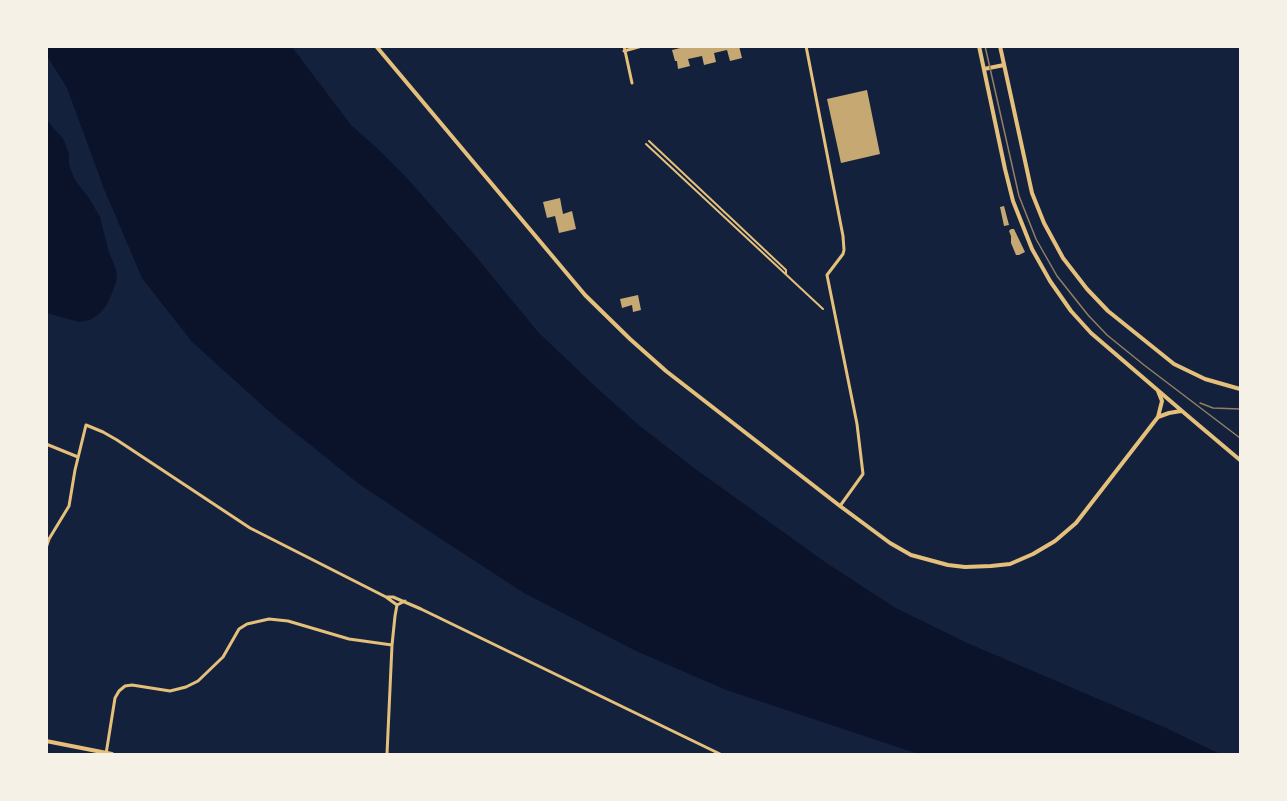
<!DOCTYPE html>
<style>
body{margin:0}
#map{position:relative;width:1287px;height:801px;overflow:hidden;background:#14213d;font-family:"Work Sans",sans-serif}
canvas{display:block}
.frame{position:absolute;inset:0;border:48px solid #f6f1e7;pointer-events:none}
</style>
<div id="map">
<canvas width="1287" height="801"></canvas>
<div class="frame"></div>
</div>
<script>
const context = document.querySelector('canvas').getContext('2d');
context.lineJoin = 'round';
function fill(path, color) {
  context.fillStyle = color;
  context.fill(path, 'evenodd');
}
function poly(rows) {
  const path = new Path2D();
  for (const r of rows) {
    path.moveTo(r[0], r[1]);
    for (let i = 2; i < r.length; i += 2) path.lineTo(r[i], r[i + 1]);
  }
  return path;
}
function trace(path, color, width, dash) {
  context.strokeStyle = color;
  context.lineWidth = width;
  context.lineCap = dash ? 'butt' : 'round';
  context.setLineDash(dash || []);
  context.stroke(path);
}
fill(poly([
 [47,46,292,47,351,125,377,148,407,178,473,253,539,333,597,388,640,426,694,468,828,564,894,607,965,642,1164,727,1218,753,1229,754,918,754,726,690,634,650,524,593,438,537,359,484,273,415,192,342,142,278,104,189,67,88,47,56],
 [46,118,54,129,63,138,69,154,69,165,75,180,89,198,100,217,109,252,116,269,117,278,113,291,106,306,99,314,90,320,79,322,47,313]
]), '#0b132b');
fill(poly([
 [688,46,739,46,742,58,730,61,727,50,714,53,716,62,704,65,702,56,688,59,690,66,678,69,677,61,675,61,672,50],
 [867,90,880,154,841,163,827,99],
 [560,198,563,214,572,211,576,229,559,233,555,216,547,218,543,202],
 [1004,206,1009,225,1004,226,1000,207],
 [1011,229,1014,229,1025,252,1019,255,1016,255,1011,243,1011,236,1009,231],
 [638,295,641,310,633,312,632,305,622,308,620,299]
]), '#c6a872');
trace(poly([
 [649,141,786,270,786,274],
 [646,144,823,309]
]), '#e5c07b', 2);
trace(poly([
 [624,46,632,83],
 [806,46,843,236,844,250,843,254,827,275,857,424,863,474,840,506],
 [624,51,642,46],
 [46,444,78,457],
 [46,548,49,539,69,506,75,470,86,425,103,432,117,440,250,528,386,597,393,597,421,609,720,754],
 [386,597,397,605],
 [106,754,115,698,119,691,125,686,132,685,170,691,186,687,198,681,223,657,239,629,247,624,269,619,288,621,349,639,392,645],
 [387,754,392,645,395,616,397,605,405,601]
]), '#e5c07b', 3);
trace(poly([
 [46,741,112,754]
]), '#e5c07b', 4);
trace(poly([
 [376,46,585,295,630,339,666,371,840,506,890,543,911,555,948,565,965,567,991,566,1010,564,1033,554,1055,541,1076,523,1158,417,1162,401,1158,391],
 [979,46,1005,169,1013,201,1032,249,1050,281,1071,311,1091,333,1189,417,1240,460],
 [1000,46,1032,193,1044,223,1063,258,1087,289,1108,311,1174,364,1205,379,1240,389],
 [984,69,1004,65],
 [1158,417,1169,413,1181,411]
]), '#e5c07b', 4);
trace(poly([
 [985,46,1019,196,1036,239,1057,276,1088,315,1107,335,1144,365,1240,438],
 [1200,403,1213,408,1240,409]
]), '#918062', 1.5);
</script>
